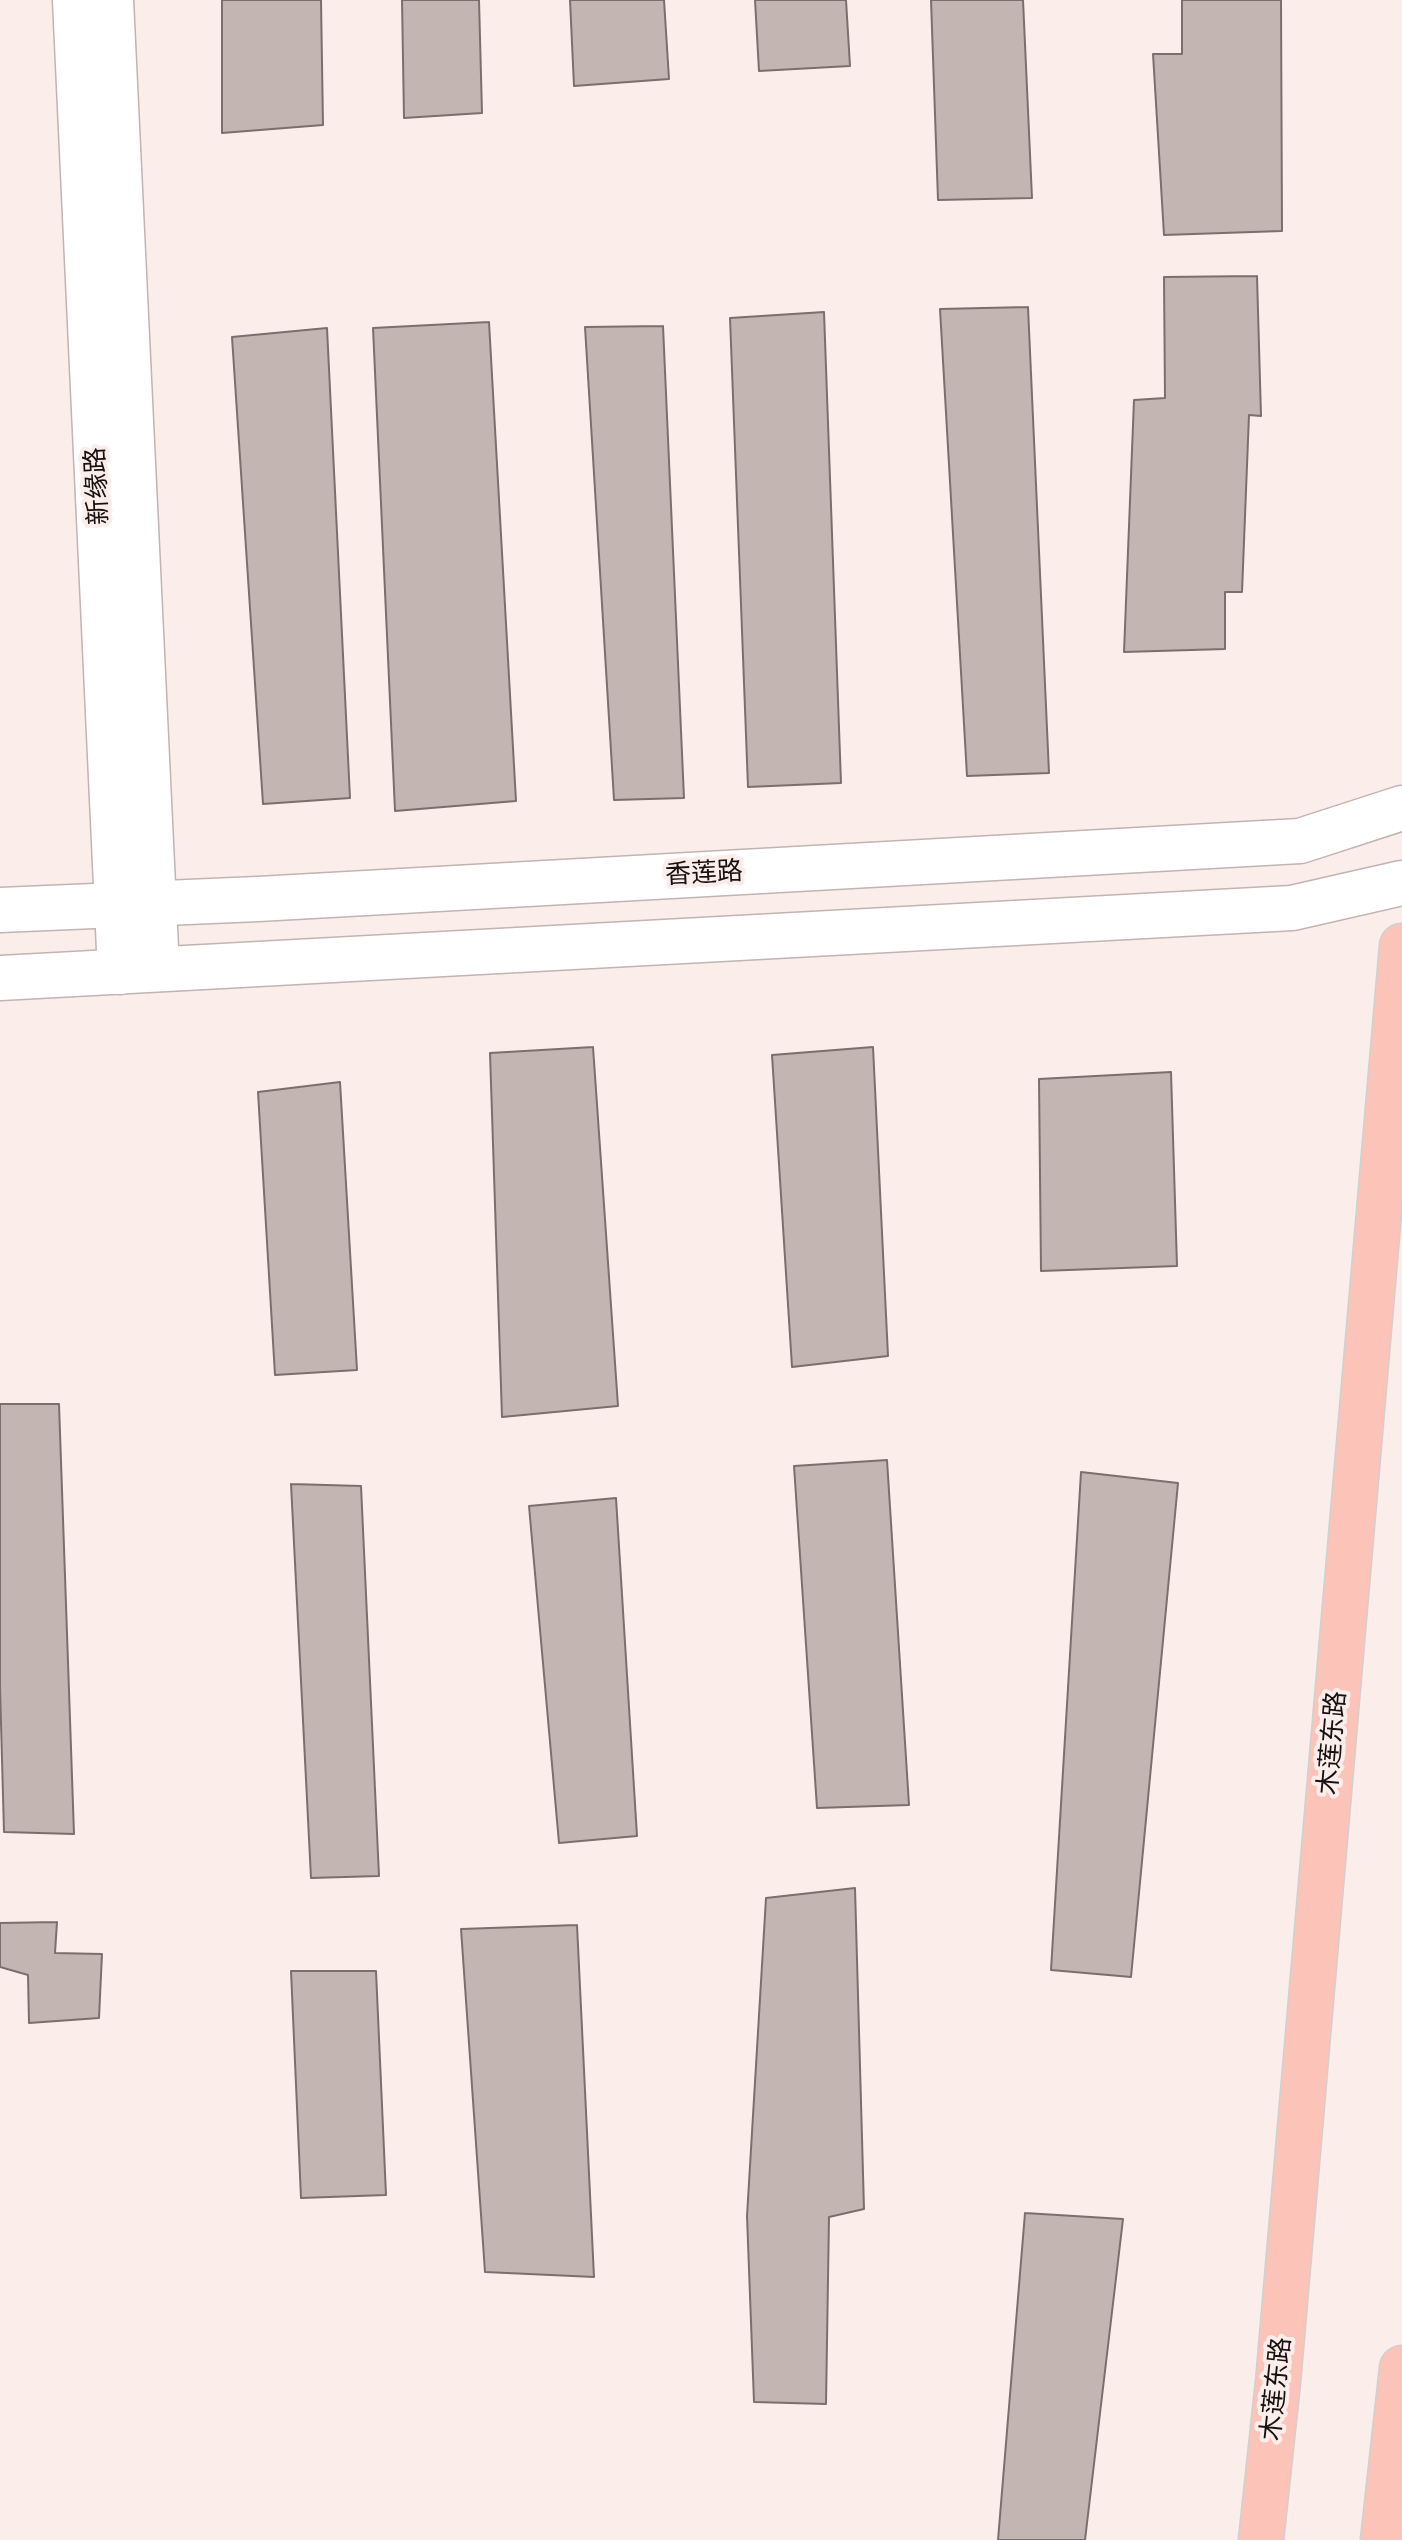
<!DOCTYPE html>
<meta charset="utf-8">
<style>
body{margin:0}
canvas{display:block;background:#fbedea}
</style>
<canvas width="1402" height="2540"></canvas>
<script>
const context = document.querySelector('canvas').getContext('2d');
context.lineJoin = 'round';
function fill(path, color) {
  context.fillStyle = color;
  context.fill(path, 'evenodd');
}
function poly(rows) {
  const path = new Path2D();
  for (const r of rows) {
    path.moveTo(r[0], r[1]);
    for (let i = 2; i < r.length; i += 2) path.lineTo(r[i], r[i + 1]);
  }
  return path;
}
function trace(path, color, width, dash) {
  context.strokeStyle = color;
  context.lineWidth = width;
  context.lineCap = dash ? 'butt' : 'round';
  context.setLineDash(dash || []);
  context.stroke(path);
}
function write(font, color, halo, rows, align = 'center') {
  context.font = font + ' "Fira Sans Condensed","Noto Sans SC",sans-serif';
  context.lineWidth = 8;
  context.setLineDash([]);
  context.textBaseline = 'middle';
  context.strokeStyle = halo;
  context.fillStyle = color;
  for (const [text, x, y, turn = 0] of rows) {
    context.save();
    context.translate(x, y);
    context.rotate((+turn || 0) * Math.PI / 180);
    context.textAlign = isNaN(turn) ? turn : align;
    if (halo) context.strokeText(text, 0, 0);
    context.fillText(text, 0, 0);
    context.restore();
  }
}
const building = poly([
 [222,0,321,0,323,125,222,133,222,0],
 [402,0,479,0,482,113,404,118,402,0],
 [570,0,664,0,669,79,574,86,570,0],
 [755,0,846,0,850,66,759,71,755,0],
 [931,0,1023,0,1032,198,938,200,931,0],
 [1182,0,1281,0,1282,231,1164,235,1153,54,1182,54,1182,0],
 [1257,276,1261,416,1249,415,1242,592,1225,592,1225,649,1124,652,1134,400,1165,398,1164,277,1257,276],
 [1028,307,1049,773,967,776,940,309,1028,307],
 [824,312,841,783,748,787,730,318,824,312],
 [489,322,516,801,395,811,373,328,489,322],
 [663,326,684,798,614,800,585,327,663,326],
 [327,328,350,798,263,804,232,337,327,328],
 [593,1047,618,1406,502,1417,490,1053,593,1047],
 [873,1047,888,1356,792,1367,772,1055,873,1047],
 [1171,1072,1177,1266,1041,1271,1039,1079,1171,1072],
 [340,1082,357,1370,275,1375,258,1092,340,1082],
 [0,1404,59,1404,74,1834,4,1832,0,1687,0,1404],
 [887,1460,909,1805,817,1808,794,1466,887,1460],
 [1081,1472,1178,1483,1131,1977,1051,1970,1081,1472],
 [291,1484,361,1486,379,1876,311,1878,291,1484],
 [616,1498,637,1836,559,1843,529,1506,616,1498],
 [855,1888,864,2209,829,2217,826,2404,754,2402,747,2216,766,1898,855,1888],
 [57,1922,55,1953,102,1954,99,2018,29,2023,28,1975,0,1967,0,1923,57,1922],
 [577,1925,594,2277,485,2272,461,1929,577,1925],
 [291,1971,376,1971,386,2195,301,2198,291,1971],
 [1025,2213,1123,2219,1085,2540,998,2540,1025,2213]
]);
fill(building, '#c2b5b2');
trace(building, '#7b6f6d', 2);
const tertiary = poly([
 [75,0,120,972],
 [111,0,157,969]
]);
const secondary = poly([
 [0,910,258,899,1300,841,1402,808],
 [0,978,1292,908,1402,883]
]);
const primary = poly([
 [1261,2540,1278,2382,1402,946],
 [1383,2540,1402,2368]
]);
trace(tertiary, '#c1b4b2', 47);
trace(secondary, '#c1b4b2', 47);
trace(primary, '#d1d0cf', 47);
trace(tertiary, '#fff', 44);
trace(secondary, '#fff', 44);
trace(primary, '#fcc3b8', 44);
write('26px', '#171211', '#fbedea', [
 ["新缘路",98,486,-93],
 ["香莲路",704,874,-3],
 ["木莲东路",1333,1743,-85],
 ["木莲东路",1277,2389,-84]
]);
</script>
